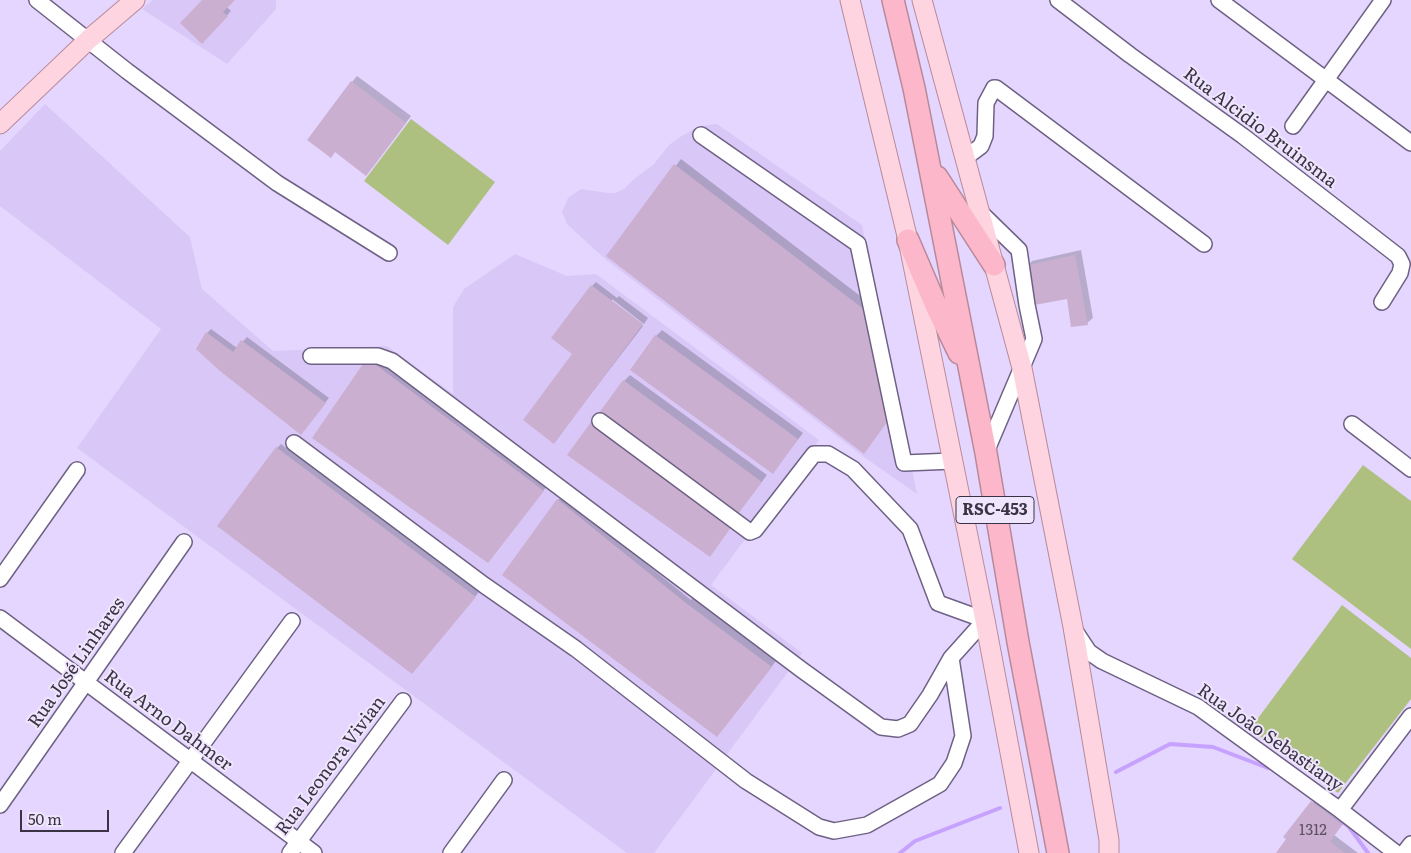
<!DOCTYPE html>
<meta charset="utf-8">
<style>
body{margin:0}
#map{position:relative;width:1411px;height:853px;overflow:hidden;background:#e4d6fe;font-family:Literata,serif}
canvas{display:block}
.scale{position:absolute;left:20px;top:810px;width:89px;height:22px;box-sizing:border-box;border:2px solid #393343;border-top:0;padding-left:6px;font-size:15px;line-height:18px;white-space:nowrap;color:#393343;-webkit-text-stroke:4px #efe6fe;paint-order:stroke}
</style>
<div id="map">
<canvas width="1411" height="853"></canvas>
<div class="scale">50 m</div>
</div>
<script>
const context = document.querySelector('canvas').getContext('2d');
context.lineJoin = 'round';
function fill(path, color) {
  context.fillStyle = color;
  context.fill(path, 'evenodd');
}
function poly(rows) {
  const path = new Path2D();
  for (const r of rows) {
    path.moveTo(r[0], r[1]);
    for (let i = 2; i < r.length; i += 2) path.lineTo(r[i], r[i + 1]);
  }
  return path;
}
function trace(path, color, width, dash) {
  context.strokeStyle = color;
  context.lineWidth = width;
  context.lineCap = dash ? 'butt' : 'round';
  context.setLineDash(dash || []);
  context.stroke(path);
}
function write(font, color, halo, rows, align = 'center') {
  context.font = font + ' Literata,serif';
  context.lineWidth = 4;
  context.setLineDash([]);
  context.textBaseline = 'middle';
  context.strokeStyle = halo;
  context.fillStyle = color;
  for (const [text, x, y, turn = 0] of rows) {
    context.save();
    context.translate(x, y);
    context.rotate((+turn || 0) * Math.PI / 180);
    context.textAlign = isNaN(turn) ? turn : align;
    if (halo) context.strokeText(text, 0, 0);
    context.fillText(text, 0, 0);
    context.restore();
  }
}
fill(poly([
 [153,0,276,0,276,9,227,64,142,9],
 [45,104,190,237,202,289,273,351,387,346,453,394,453,307,464,289,515,254,567,276,596,274,819,440,711,585,802,653,654,853,627,853,77,448,161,329,0,206,0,151],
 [717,124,862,225,917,494,864,457,604,258,567,224,562,212,568,198,581,189,608,193,615,193,624,189,633,180,654,164,669,145,680,137,700,126]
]), '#d9c8f7');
fill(poly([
 [411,119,495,182,448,245,364,181],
 [1363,465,1411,501,1411,649,1292,559],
 [1342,605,1411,658,1411,699,1338,793,1250,729]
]), '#aec080');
fill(poly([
 [204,0,233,0,227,7,231,11,202,42],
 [357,76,411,116,372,168,352,82],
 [681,159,876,308,897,408,869,446,607,256],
 [1081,250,1093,318,1087,323,1068,298,1026,267,1032,261],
 [596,282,617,298,619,296,648,318,644,324,612,299,612,302,643,326,554,442,574,354,592,286],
 [211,329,237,348,247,337,329,398,301,433,207,333],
 [662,330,803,433,773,472,656,336],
 [372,354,547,486,492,557,314,438],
 [630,375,767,475,738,513,624,381],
 [281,444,479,592,416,668,277,448],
 [562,496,691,600,692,598,776,661,722,729,558,500],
 [1318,796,1347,819,1334,835,1358,853,1277,853,1288,839,1285,837]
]), '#0003');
trace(poly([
 [1116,772,1170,744,1213,747,1268,768],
 [1333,814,1349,827,1368,853],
 [900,853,915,841,1000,808]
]), '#c6a2fe', 4);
fill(poly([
 [202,0,235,0,223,12,228,16,202,44,180,23],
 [351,81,406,123,366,176,335,152,331,158,307,140],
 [674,164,870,314,892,415,864,454,606,256],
 [1075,255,1088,325,1071,327,1067,299,1029,306,1024,266],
 [591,285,643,324,554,444,523,420,572,354,551,338],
 [206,332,233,352,241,340,326,403,301,435,220,371,196,349],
 [655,335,798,439,773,474,630,370],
 [367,358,544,491,488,563,312,438],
 [623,380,762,482,738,514,599,413],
 [591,422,734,523,710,557,567,455],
 [276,447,476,597,412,674,217,526],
 [557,499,686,603,772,667,717,737,502,575],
 [1311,801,1342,825,1330,842,1345,853,1276,853,1286,839,1283,837]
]), '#cbafd0');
const minor = poly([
 [37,0,127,71,277,183,389,253],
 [1058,0,1130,55,1243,136,1398,256,1402,264,1400,273,1382,302],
 [1219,0,1411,143],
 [1293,126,1383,0],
 [701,135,858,244,904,463,953,461],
 [965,158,981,146,985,136,986,103,994,88,996,88,1204,244],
 [978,210,1019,250,1027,305,1034,339,986,452],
 [311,356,378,356,392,361,802,670,881,727,898,729,910,724,930,695,951,658,985,620,938,603,910,529,853,469,828,454,814,454,755,530,750,532,600,421],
 [1352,424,1411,469],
 [294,443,484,585,576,649,746,781,819,827,834,831,867,825,940,784,954,763,963,736,951,658],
 [0,579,77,470],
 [0,618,314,853],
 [1075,631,1089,652,1102,661,1198,707,1340,810,1396,853],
 [0,805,184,542],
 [1340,810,1411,716],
 [123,853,292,621],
 [290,853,403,701],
 [451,853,504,780],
 [1404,853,1411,844]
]);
const major = poly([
 [850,0,908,240,985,620,1029,853],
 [922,0,1022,368,1073,627,1109,840,1109,853],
 [0,124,88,40,135,0]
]);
const highway = poly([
 [893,0,914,88,986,453,1018,642,1058,853],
 [937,177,994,265],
 [908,240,938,310,959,353]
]);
trace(minor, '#6e6184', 18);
trace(major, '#b8899b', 21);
trace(highway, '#b8899b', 24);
trace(minor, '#fff', 15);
trace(major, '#fdd4df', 19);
trace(highway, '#fcb7ca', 21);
write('15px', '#5e5266', null, [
 ["1312",1313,831]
]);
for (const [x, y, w] of [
 [995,510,78]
]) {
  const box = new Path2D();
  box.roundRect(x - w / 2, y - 13.5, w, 27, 4);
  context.fillStyle = '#efe6fe';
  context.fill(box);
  trace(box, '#393343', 1);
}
write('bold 16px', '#393343', null, [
 ["RSC-453",995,510]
]);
write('18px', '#393343', '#efe6fe', [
 ["Rua Alcidio Bruinsma",1260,128,37],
 ["Rua José Linhares",77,663,-55],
 ["Rua Arno Dahmer",168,721,37],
 ["Rua João Sebastiany",1270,738,35],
 ["Rua Leonora Vivian",331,766,-53]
]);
</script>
